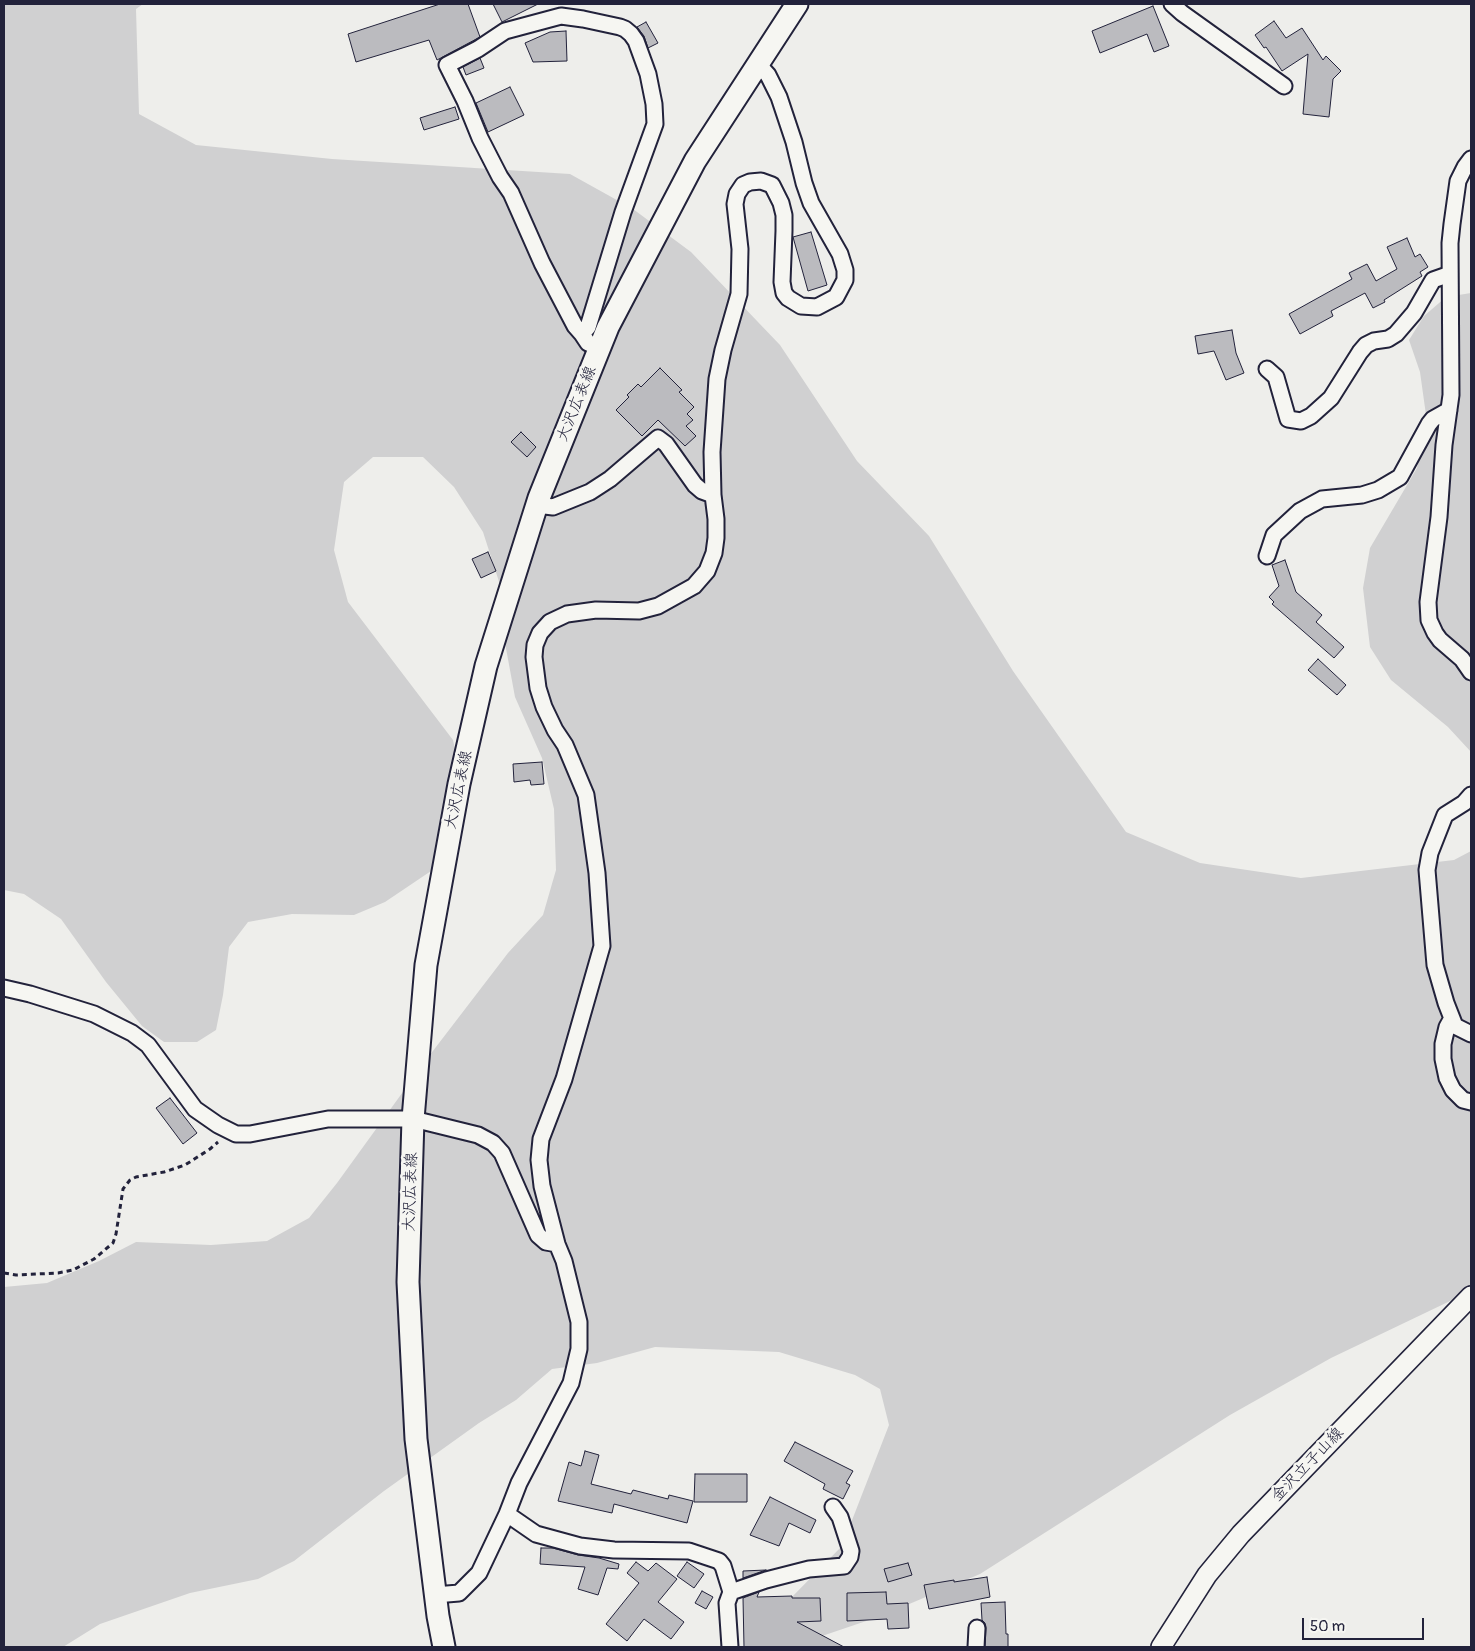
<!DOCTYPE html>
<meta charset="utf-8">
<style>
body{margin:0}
#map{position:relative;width:1475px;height:1651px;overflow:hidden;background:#eeeeeb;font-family:Pangolin,sans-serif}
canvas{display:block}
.frame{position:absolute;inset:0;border:5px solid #22223b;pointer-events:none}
.scale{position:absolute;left:1302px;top:1618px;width:122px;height:22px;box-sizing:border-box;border:2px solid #22223b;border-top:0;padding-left:6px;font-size:15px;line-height:18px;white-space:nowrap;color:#22223b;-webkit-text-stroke:4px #f6f6f2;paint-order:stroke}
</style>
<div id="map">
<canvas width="1475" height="1651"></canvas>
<div class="frame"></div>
<div class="scale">50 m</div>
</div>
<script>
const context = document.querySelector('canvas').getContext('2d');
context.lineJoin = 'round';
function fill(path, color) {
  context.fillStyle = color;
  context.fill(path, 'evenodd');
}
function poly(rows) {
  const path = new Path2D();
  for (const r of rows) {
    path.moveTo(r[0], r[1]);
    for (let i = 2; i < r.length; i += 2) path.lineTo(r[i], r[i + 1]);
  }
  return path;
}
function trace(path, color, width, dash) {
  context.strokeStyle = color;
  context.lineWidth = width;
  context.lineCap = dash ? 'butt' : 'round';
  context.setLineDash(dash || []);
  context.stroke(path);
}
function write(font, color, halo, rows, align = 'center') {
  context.font = font + ' Pangolin,"Klee One",sans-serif';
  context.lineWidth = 5;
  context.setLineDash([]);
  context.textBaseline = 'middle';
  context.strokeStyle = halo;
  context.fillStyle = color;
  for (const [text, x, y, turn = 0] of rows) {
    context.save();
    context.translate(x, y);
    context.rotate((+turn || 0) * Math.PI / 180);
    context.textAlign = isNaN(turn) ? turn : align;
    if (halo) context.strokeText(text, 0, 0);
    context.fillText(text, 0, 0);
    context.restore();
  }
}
fill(poly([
 [4,4,143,4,136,9,139,114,196,145,332,159,570,174,633,209,691,252,780,345,857,461,929,536,1013,671,1126,832,1200,863,1301,878,1454,860,1471,851,1471,1291,1331,1358,1230,1415,980,1574,881,1616,822,1636,789,1639,789,1600,842,1546,889,1425,880,1389,855,1375,779,1352,655,1347,597,1363,552,1369,516,1400,479,1423,384,1491,294,1561,258,1579,190,1593,100,1624,63,1647,4,1647,4,1287,47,1283,99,1261,136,1242,211,1245,267,1241,309,1218,337,1183,426,1060,508,953,543,915,556,870,554,809,542,758,515,697,505,643,502,591,483,532,454,487,423,457,373,457,344,482,334,550,348,602,453,740,463,788,434,869,385,902,354,915,292,914,248,922,229,947,223,995,216,1030,197,1042,164,1042,142,1026,106,982,61,919,24,894,4,890],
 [1471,293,1471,752,1448,727,1391,680,1370,647,1363,588,1370,548,1417,468,1426,415,1420,372,1409,340,1424,316,1446,297]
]), '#d0d0d1');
const building = poly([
 [440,4,468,4,480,37,437,60,429,40,356,62,348,34,440,4],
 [493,4,538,4,502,22,493,4],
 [1153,6,1169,46,1154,52,1147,34,1100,53,1092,31,1153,6],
 [1274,21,1286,38,1302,28,1323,60,1326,56,1341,71,1333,79,1329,117,1303,114,1308,54,1282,71,1266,47,1264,48,1255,35,1274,21],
 [646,22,658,43,648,48,644,36,637,27,646,22],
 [566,31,567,61,533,62,525,43,550,32,566,31],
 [480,58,484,68,466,75,463,67,480,58],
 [510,87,524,115,488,132,476,103,510,87],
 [455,107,459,119,424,130,420,118,455,107],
 [811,232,827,285,808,291,793,237,811,232],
 [1407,238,1415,257,1420,254,1428,267,1420,272,1422,276,1384,300,1385,302,1373,308,1365,293,1331,311,1333,316,1300,334,1289,314,1352,279,1349,273,1367,264,1376,281,1397,269,1387,247,1407,238],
 [1232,330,1236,353,1244,373,1226,380,1214,351,1198,354,1195,336,1232,330],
 [660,368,682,390,679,392,694,407,687,414,693,420,686,426,696,436,685,446,658,420,642,436,616,410,629,397,627,395,638,384,641,387,660,368],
 [521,432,536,447,527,457,511,442,521,432],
 [488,552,496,571,481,578,472,559,488,552],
 [1285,560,1296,592,1322,615,1316,622,1344,647,1334,658,1272,604,1274,602,1269,597,1279,586,1272,565,1285,560],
 [1318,659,1346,685,1337,695,1308,670,1318,659],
 [542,762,544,784,531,785,530,780,514,782,513,764,542,762],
 [170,1098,197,1133,183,1144,156,1108,170,1098],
 [795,1442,853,1471,846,1483,850,1485,843,1499,823,1489,825,1484,784,1461,795,1442],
 [585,1451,599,1455,591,1484,631,1494,633,1490,668,1499,669,1495,693,1501,687,1523,614,1504,612,1513,558,1501,569,1462,581,1466,585,1451],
 [695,1474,747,1474,747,1502,694,1502,695,1474],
 [770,1497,816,1520,810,1533,789,1523,779,1546,750,1535,770,1497],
 [541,1548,553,1548,578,1555,599,1558,619,1564,618,1569,607,1568,598,1595,578,1589,585,1567,540,1564,541,1548],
 [636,1562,648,1571,656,1563,677,1579,658,1602,684,1622,671,1639,644,1619,627,1641,606,1624,639,1583,627,1573,636,1562],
 [687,1562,704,1574,694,1588,677,1576,687,1562],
 [908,1563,912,1575,888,1582,884,1569,908,1563],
 [766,1570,763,1571,743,1578,743,1571,766,1570],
 [987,1577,990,1597,929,1609,924,1585,954,1580,954,1582,987,1577],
 [702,1591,713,1597,706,1609,695,1603,702,1591],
 [759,1592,757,1597,792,1596,792,1598,820,1598,821,1621,797,1622,844,1647,744,1647,743,1598,759,1592],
 [886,1592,887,1604,908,1603,909,1628,888,1629,887,1619,847,1621,847,1593,886,1592],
 [1005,1602,1006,1634,1008,1634,1008,1647,985,1647,986,1628,985,1623,982,1620,981,1603,1005,1602]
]);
fill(building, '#bbbbbf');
trace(building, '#22223b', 1);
const minor = poly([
 [1172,4,1182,13,1284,86],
 [1471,159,1465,167,1458,181,1452,224,1450,243,1451,395,1444,445,1439,517,1428,602,1429,620,1435,633,1440,640,1462,659,1471,672],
 [582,334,588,327,623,212,655,124,654,104,648,74,636,41,631,34,625,29,620,27,583,19,561,16,505,31,478,49,447,65,465,101,480,138,500,177,511,193,542,263,575,326,582,334,588,343,599,348],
 [1267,369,1276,377,1288,419,1301,421,1311,416,1331,398,1360,352,1366,345,1374,341,1388,339,1396,334,1414,313,1433,280,1450,274],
 [537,505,553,507,590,492,610,479,658,438,666,444,695,485,702,491,713,495],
 [1267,556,1274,535,1300,511,1322,499,1362,495,1378,490,1400,477,1429,424,1433,419,1449,410],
 [1471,795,1464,803,1445,815,1430,853,1427,870,1435,965,1446,1003,1455,1026,1471,1034],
 [4,988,30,994,94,1014,132,1033,148,1045,195,1109,218,1125,236,1134,250,1134,328,1119,413,1119,478,1135,493,1143,502,1153,538,1235,546,1242,557,1244],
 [1452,1018,1447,1027,1443,1044,1443,1059,1447,1078,1453,1090,1463,1100,1471,1102],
 [507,1514,536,1534,580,1546,614,1550,689,1551,719,1561,723,1566,731,1592,727,1603,730,1647],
 [731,1592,766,1580,809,1569,844,1566,850,1557,851,1551,840,1517,833,1507],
 [435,1595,459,1593,479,1573,507,1514,519,1483,571,1383,579,1349,579,1322,564,1261,557,1244,542,1186,539,1160,541,1139,564,1079,602,946,597,873,586,795,565,745,555,730,544,707,538,688,534,657,535,645,540,633,550,622,567,614,596,610,639,611,658,606,694,586,707,571,714,553,716,538,716,519,713,495,712,452,717,379,723,350,739,294,740,249,735,204,737,194,743,185,750,182,761,181,772,185,781,203,784,215,784,231,782,282,784,293,788,298,801,306,817,307,836,297,845,280,845,270,840,254,811,203,804,183,794,142,779,97,768,75,758,64],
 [976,1647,977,1628]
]);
const tertiary = poly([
 [1161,1647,1207,1575,1241,1534,1471,1296]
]);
const secondary = poly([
 [444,1647,438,1616,416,1439,408,1282,413,1119,426,965,459,784,486,666,539,498,608,327,695,161,797,4]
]);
trace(minor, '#22223b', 19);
trace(tertiary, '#22223b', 22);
trace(secondary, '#22223b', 25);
trace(poly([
 [4,1273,16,1275,58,1273,73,1270,94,1259,113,1243,116,1234,123,1189,130,1180,136,1177,164,1172,185,1165,210,1149,218,1142]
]), '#22223b', 3, [5, 4]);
trace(minor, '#f6f6f2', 15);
trace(tertiary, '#f6f6f2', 19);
trace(secondary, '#f6f6f2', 21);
write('16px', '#22223b', '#f6f6f2', [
 ["大沢広表線",577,404,-68],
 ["大沢広表線",459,790,-78],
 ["大沢広表線",411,1192,-88],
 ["金沢立子山線",1308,1465,-46]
]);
</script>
